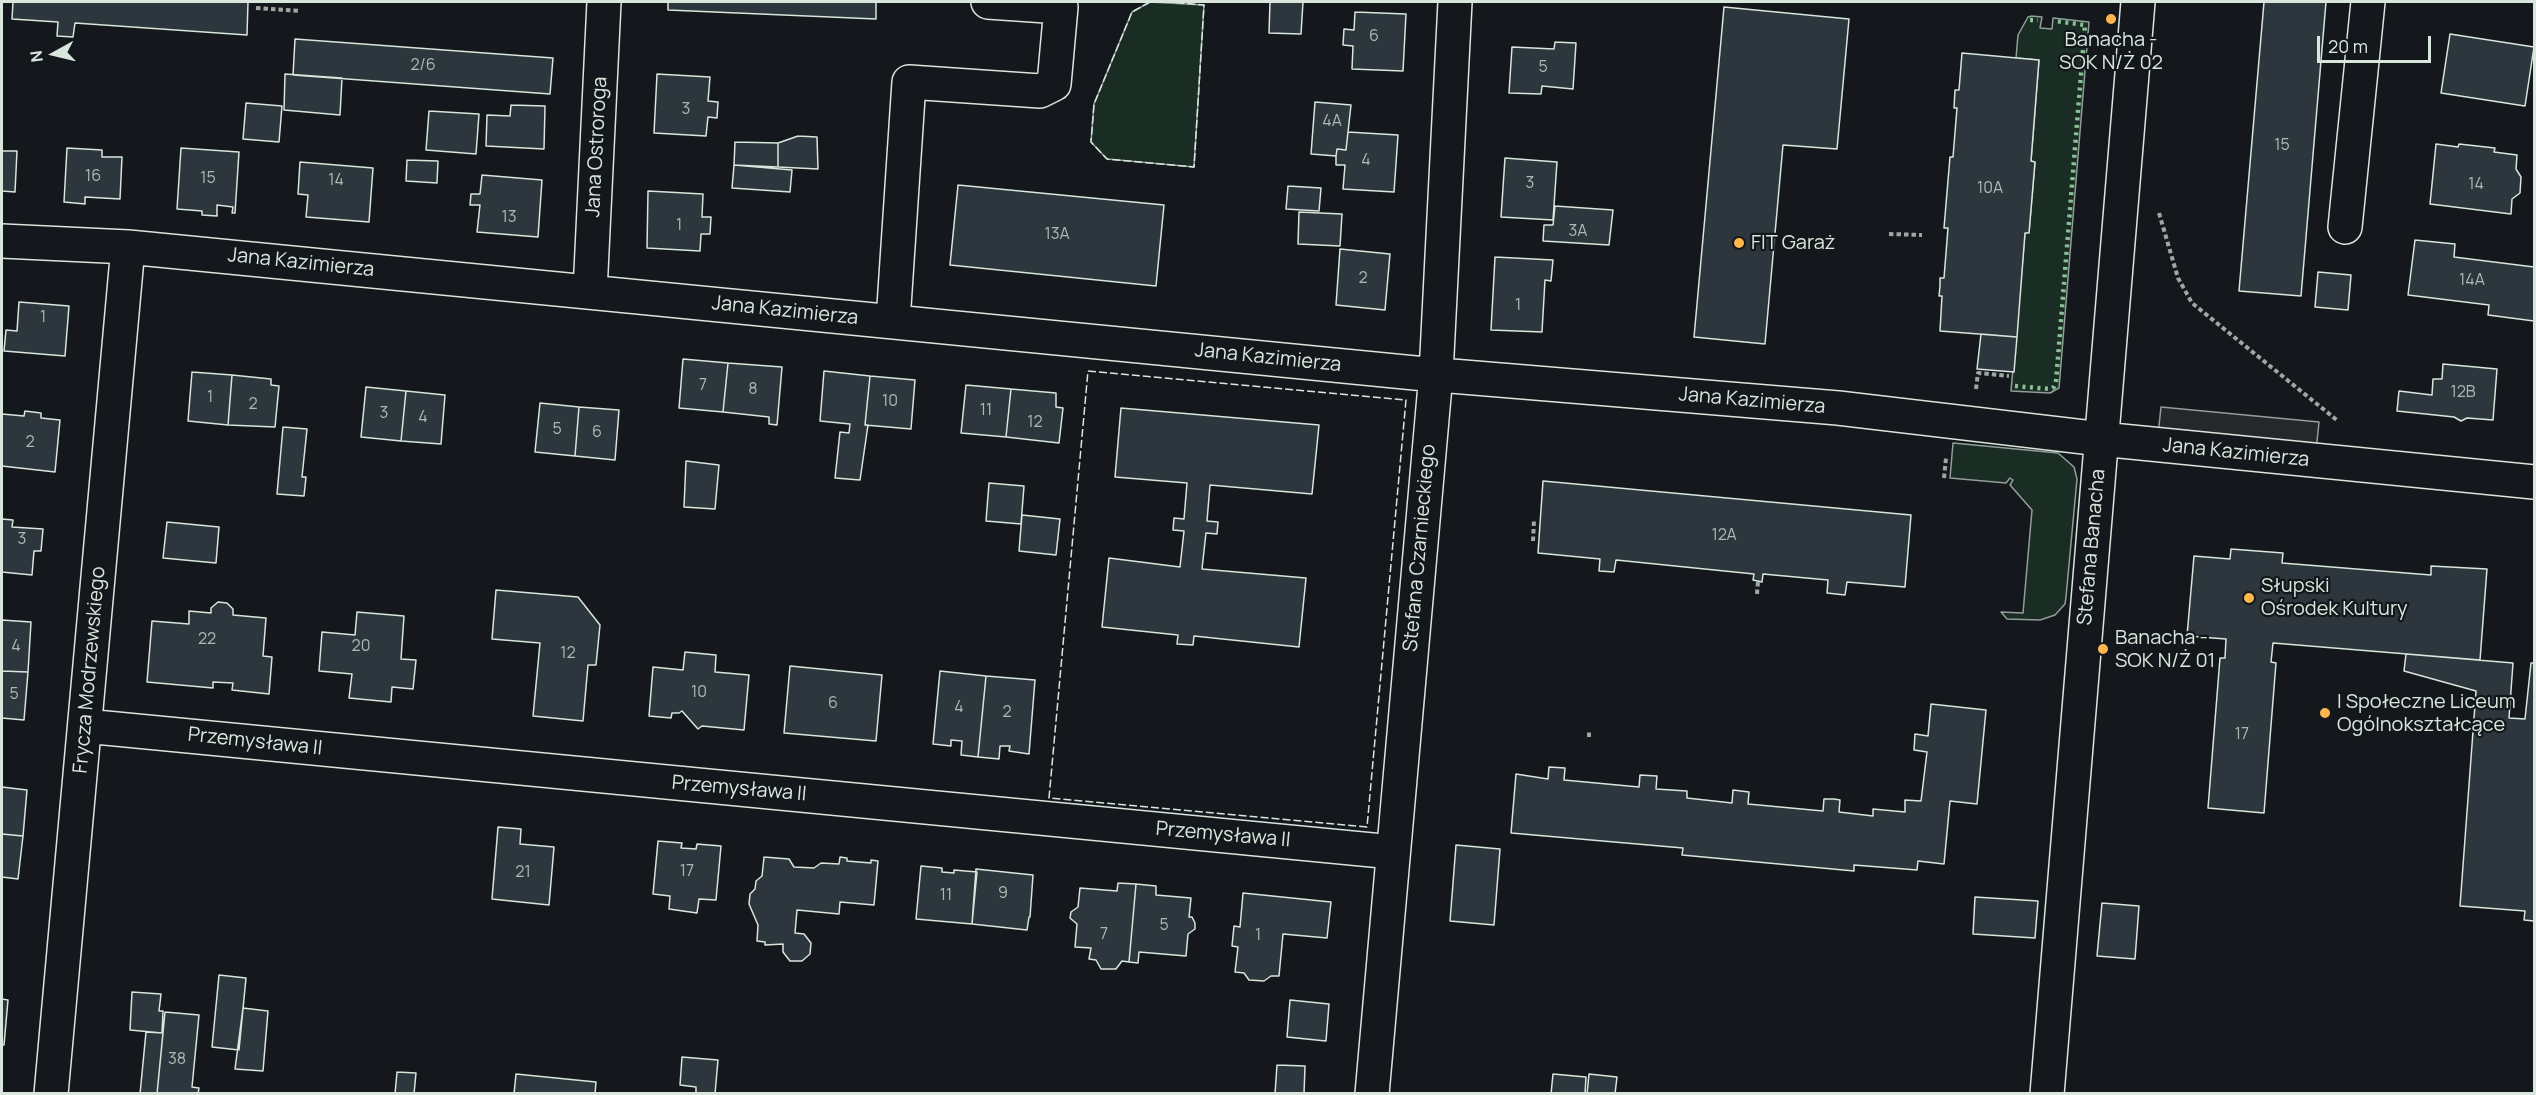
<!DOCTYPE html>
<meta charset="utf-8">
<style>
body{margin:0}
#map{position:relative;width:2536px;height:1095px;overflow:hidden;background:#14181c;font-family:Manrope,sans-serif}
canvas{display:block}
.frame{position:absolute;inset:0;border:3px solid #d8e6dc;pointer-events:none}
.north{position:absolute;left:24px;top:24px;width:60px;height:60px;-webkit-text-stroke:4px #14181c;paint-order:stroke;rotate:262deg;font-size:16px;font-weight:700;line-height:24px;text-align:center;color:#d8e6dc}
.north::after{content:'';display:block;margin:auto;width:21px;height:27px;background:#d8e6dc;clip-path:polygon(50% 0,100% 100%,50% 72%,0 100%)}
.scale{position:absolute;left:2317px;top:36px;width:114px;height:27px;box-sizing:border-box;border:3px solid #d8e6dc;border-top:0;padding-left:8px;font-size:18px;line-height:21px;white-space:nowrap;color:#d8e6dc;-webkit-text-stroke:4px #14181c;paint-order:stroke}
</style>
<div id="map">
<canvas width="2536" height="1095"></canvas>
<div class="frame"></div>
<div class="north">N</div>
<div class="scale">20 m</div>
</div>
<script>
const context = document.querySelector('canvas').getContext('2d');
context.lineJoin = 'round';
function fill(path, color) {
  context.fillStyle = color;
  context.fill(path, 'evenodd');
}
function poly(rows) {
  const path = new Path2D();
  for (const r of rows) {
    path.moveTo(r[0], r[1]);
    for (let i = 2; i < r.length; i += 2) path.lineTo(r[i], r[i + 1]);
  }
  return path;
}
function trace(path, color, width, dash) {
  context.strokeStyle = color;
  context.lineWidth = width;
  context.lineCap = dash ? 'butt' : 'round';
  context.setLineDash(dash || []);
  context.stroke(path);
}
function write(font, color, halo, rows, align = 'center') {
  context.font = font + ' Manrope,sans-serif';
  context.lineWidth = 4.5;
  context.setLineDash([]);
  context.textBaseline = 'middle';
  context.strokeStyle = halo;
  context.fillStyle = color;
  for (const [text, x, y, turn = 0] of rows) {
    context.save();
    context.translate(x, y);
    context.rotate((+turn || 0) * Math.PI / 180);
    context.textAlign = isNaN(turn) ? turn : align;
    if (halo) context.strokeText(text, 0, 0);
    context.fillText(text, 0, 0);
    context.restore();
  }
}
const green = poly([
 [1150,2,1204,5,1194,167,1107,159,1091,142,1094,104,1132,12,1150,2],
 [2032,16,2042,17,2040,28,2052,29,2053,18,2089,22,2059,388,2050,393,2011,391,2025,233,2029,232,2035,163,2031,161,2039,60,2016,58,2018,35,2028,17,2032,16],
 [1953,443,2058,453,2074,467,2077,479,2066,597,2065,604,2055,615,2040,620,2007,619,2001,612,2023,613,2032,510,2010,485,2013,480,2010,478,2006,483,1950,478,1953,443]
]);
fill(green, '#1a2d24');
trace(green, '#939e99', 1.5);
const parking = poly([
 [2161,407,2319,422,2316,451,2158,435,2161,407]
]);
fill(parking, '#24282b');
trace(parking, '#939e99', 1.5);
const building = poly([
 [13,2,248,2,247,35,75,23,73,37,57,36,58,22,12,19,13,2],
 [668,2,876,2,876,19,668,10,668,2],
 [1270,2,1303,2,1301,34,1269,33,1270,2],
 [2264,2,2326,2,2301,296,2239,291,2264,2],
 [1724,7,1849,19,1837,149,1783,145,1765,344,1694,337,1724,7],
 [1355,12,1406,14,1403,71,1352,69,1353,46,1343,45,1344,29,1354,30,1355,12],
 [2450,34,2534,47,2525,106,2441,93,2450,34],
 [295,39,553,58,550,94,293,75,295,39],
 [1555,42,1576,43,1573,89,1542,86,1541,94,1509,93,1512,47,1554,49,1555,42],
 [1962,53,2039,60,2031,161,2035,162,2029,233,2025,233,2017,337,1940,331,1942,296,1939,296,1940,286,1940,278,1944,278,1948,228,1944,228,1945,216,1950,157,1953,157,1957,108,1954,108,1955,90,1959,90,1962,53],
 [285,74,342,78,340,115,284,110,285,74],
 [657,74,710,77,708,101,718,102,717,118,708,117,706,136,654,133,657,74],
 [1315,102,1351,105,1346,150,1337,149,1336,156,1311,154,1315,102],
 [246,103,282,106,279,142,243,139,246,103],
 [511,105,545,106,544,149,486,146,487,115,510,116,511,105],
 [429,111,479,114,476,154,426,150,429,111],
 [1348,132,1398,135,1394,192,1343,189,1345,165,1336,165,1336,156,1337,149,1346,150,1348,132],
 [798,136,817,137,818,169,778,167,778,143,798,136],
 [735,142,778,143,778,167,734,165,735,142],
 [2436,144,2458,147,2459,144,2495,148,2494,152,2517,155,2516,169,2521,177,2520,193,2512,199,2511,214,2430,204,2436,144],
 [67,148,102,150,102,157,122,157,120,199,85,197,85,204,64,202,67,148],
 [181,148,239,152,235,213,232,213,233,207,217,205,217,216,202,215,202,211,177,209,181,148],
 [2,151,17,151,15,192,2,191,2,151],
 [1505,158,1557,162,1553,220,1501,217,1505,158],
 [407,160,438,161,437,183,406,181,407,160],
 [300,162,373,168,369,222,306,217,308,195,298,194,300,162],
 [734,165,792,170,790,192,732,188,734,165],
 [482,175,542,180,538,237,477,232,480,205,470,205,471,194,480,194,482,175],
 [958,185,1164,205,1156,286,950,265,958,185],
 [1288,186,1321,188,1319,211,1286,209,1288,186],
 [648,191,703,194,702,217,711,217,710,234,701,234,700,251,647,248,648,191],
 [1555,206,1613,210,1609,245,1543,241,1544,225,1553,225,1555,206],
 [1299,212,1342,214,1340,246,1298,244,1299,212],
 [2415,240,2455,244,2454,257,2534,267,2534,321,2488,315,2489,305,2408,295,2415,240],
 [1340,249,1390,254,1385,310,1336,305,1340,249],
 [1495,257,1553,260,1551,281,1545,280,1542,332,1491,330,1495,257],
 [2318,272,2351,275,2348,310,2315,307,2318,272],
 [19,302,69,306,65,356,4,351,6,330,17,331,19,302],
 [1981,334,2017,337,2014,372,1977,369,1981,334],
 [683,359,728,363,723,412,679,408,683,359],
 [728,363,782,367,777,425,769,424,769,417,723,412,728,363],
 [2443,364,2497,369,2493,420,2467,418,2461,421,2454,417,2397,411,2399,391,2432,395,2433,379,2442,379,2443,364],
 [824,371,870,376,865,425,868,425,860,480,835,478,840,432,849,433,850,424,820,421,824,371],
 [192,372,232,375,228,425,188,421,192,372],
 [232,375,271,379,271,385,279,386,275,427,228,425,232,375],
 [870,376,915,380,911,429,865,425,870,376],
 [966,385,1011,389,1006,437,961,433,966,385],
 [366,387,406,391,401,441,361,437,366,387],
 [1011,389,1056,393,1056,407,1063,408,1059,443,1006,437,1011,389],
 [406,391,445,395,441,444,401,441,406,391],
 [540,403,579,407,575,456,535,452,540,403],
 [579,407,619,410,615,460,575,456,579,407],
 [1121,408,1319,425,1312,494,1210,485,1207,521,1218,522,1217,534,1206,533,1202,569,1306,578,1299,647,1194,636,1193,645,1177,644,1178,635,1102,627,1109,558,1180,567,1184,531,1173,530,1174,518,1184,519,1187,483,1115,477,1121,408],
 [25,411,41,413,41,418,60,420,55,472,2,466,2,414,24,416,25,411],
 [283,427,307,429,302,477,306,477,304,496,277,494,283,427],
 [686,461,719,465,715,509,684,507,686,461],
 [1543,481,1911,515,1905,587,1847,582,1845,595,1827,593,1828,580,1763,574,1762,582,1753,580,1754,574,1616,560,1614,572,1599,571,1600,559,1538,553,1543,481],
 [989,483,1024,486,1021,524,986,521,989,483],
 [1022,515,1060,519,1056,555,1019,551,1022,515],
 [2,519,13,520,12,527,43,529,41,551,34,551,32,575,2,572,2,519],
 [167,522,219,527,216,563,163,558,167,522],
 [2231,549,2283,553,2282,563,2431,575,2431,566,2487,569,2480,660,2273,643,2271,662,2276,663,2264,813,2208,808,2220,658,2225,658,2226,639,2187,636,2194,556,2230,559,2231,549],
 [496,590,578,597,600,625,596,665,588,665,583,721,533,716,540,643,492,639,496,590],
 [218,602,227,603,233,609,233,615,266,618,263,656,272,657,269,694,232,690,233,683,213,682,213,688,147,682,152,621,189,624,189,611,211,613,211,608,218,602],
 [357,612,404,616,401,659,416,660,413,689,392,687,391,702,349,698,352,674,319,671,322,632,355,635,357,612],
 [2,620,31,622,28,672,2,671,2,620],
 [685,652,716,655,715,672,749,675,744,730,702,726,698,729,682,711,679,713,672,713,671,718,649,716,653,667,683,670,685,652],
 [2406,654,2513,663,2509,718,2525,719,2531,663,2534,663,2534,921,2524,920,2525,911,2460,906,2476,691,2404,671,2406,654],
 [790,666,882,675,876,741,784,733,790,666],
 [2,671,28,672,24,720,2,718,2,671],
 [940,671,986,676,978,757,961,755,962,741,951,740,951,746,933,744,940,671],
 [986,676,1035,680,1029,754,1009,751,1010,746,1000,746,999,759,978,757,986,676],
 [1931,704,1986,710,1977,804,1950,801,1944,864,1918,861,1917,870,1854,865,1854,871,1682,855,1683,848,1511,833,1516,774,1548,779,1549,767,1565,768,1564,780,1639,787,1640,775,1657,776,1656,789,1687,791,1687,798,1732,803,1733,790,1749,792,1748,804,1823,811,1824,799,1834,799,1840,800,1839,812,1873,816,1873,809,1905,812,1905,800,1921,801,1927,752,1914,750,1915,734,1928,736,1931,704],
 [2,787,27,790,23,836,2,834,2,787],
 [498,827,521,829,520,844,554,847,549,905,492,899,498,827],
 [2,834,23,836,18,879,2,877,2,834],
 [658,841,682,843,681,848,696,849,697,844,721,846,716,900,699,899,697,913,669,909,670,896,653,894,658,841],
 [1456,845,1500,849,1494,925,1450,921,1456,845],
 [764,857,789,859,794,867,814,868,821,863,839,864,840,857,847,858,847,861,871,863,871,860,878,861,874,905,840,902,839,914,797,910,795,933,804,934,811,943,810,954,802,961,790,961,783,952,783,944,765,945,765,942,757,941,758,925,749,904,750,894,755,889,756,881,762,876,764,857],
 [921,866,942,868,942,872,954,873,954,870,977,872,972,924,916,919,921,866],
 [976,869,1033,875,1030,917,1029,917,1027,930,972,924,976,869],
 [1118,883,1136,884,1129,962,1122,961,1116,969,1101,969,1096,960,1089,959,1091,948,1075,947,1077,924,1070,918,1071,912,1078,907,1080,888,1117,891,1118,883],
 [1136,884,1156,886,1156,895,1191,898,1189,917,1192,917,1195,923,1195,929,1188,934,1186,956,1139,952,1138,963,1129,962,1136,884],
 [1243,893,1331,902,1327,938,1283,934,1279,976,1271,976,1264,981,1249,980,1244,973,1235,972,1238,947,1232,946,1234,926,1240,927,1243,893],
 [1975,897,2038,901,2035,938,1973,934,1975,897],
 [2102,903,2139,906,2135,959,2097,956,2102,903],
 [219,975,246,978,239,1050,212,1047,219,975],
 [132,992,161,994,159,1011,163,1011,162,1033,130,1030,132,992],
 [2,999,8,1000,4,1045,2,1045,2,999],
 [1290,1000,1329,1004,1326,1041,1287,1037,1290,1000],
 [243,1008,268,1011,263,1071,235,1069,243,1008],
 [165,1012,199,1015,192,1087,199,1088,198,1094,157,1094,165,1012],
 [146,1032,163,1033,157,1094,140,1094,146,1032],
 [682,1057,718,1060,715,1094,696,1094,696,1087,680,1085,682,1057],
 [1277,1065,1305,1066,1304,1094,1275,1094,1277,1065],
 [397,1072,416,1073,414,1094,395,1094,397,1072],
 [516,1074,596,1082,595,1094,514,1094,516,1074],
 [1553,1074,1586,1077,1585,1094,1551,1094,1553,1074],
 [1589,1074,1617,1077,1615,1094,1587,1094,1589,1074]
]);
fill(building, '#2c363c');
trace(building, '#d8e6dc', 1.5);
const minor = poly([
 [2345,227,2368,2],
 [2,241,128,247,1415,373,1838,408,2101,439,2534,482],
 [590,292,604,2],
 [893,321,909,82,1040,91,1054,84,1061,7,988,2],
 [85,726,1393,852],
 [51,1094,128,247],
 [1372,1094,1436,374,1455,2],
 [2047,1094,2138,2]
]);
trace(minor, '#d8e6dc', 36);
trace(poly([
 [256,8,300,11],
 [2159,213,2178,278,2192,303,2338,421],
 [1889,234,1922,235],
 [1976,389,1978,373,2009,376],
 [1944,478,1946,458],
 [1533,541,1534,520],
 [1757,594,1758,581],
 [1589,737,1589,730]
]), '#9da8a2', 4, [4.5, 3]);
trace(minor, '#14181c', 33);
trace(poly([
 [2030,20,2038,20],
 [2015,386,2050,389,2054,387,2056,382,2085,25,2055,21]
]), '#8ac095', 4.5, [3, 4.5]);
trace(poly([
 [1150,2,1132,12,1094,104,1091,142,1107,159,1194,167,1204,5,1169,2],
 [1088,371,1406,400,1367,827,1049,798,1088,371]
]), '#d8e6dc', 1.5, [8, 3]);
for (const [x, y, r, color] of [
 [2111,19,6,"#ffb74d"],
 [1739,243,6,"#ffb74d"],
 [2249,598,6,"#ffb74d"],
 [2103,649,6,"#ffb74d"],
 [2325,713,6,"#ffb74d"]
]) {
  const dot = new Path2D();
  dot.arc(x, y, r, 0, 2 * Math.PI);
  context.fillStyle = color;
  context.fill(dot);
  trace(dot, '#14181c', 2);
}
write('16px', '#adbab4', null, [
 ["6",1374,37],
 ["2/6",423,66],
 ["5",1543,68],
 ["3",686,110],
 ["4A",1332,122],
 ["15",2282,146],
 ["4",1366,161],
 ["16",93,177],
 ["15",208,179],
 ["14",336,181],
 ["3",1530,184],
 ["14",2476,185],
 ["10A",1990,189],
 ["13",509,218],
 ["1",679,226],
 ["3A",1578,232],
 ["13A",1057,235],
 ["2",1363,279],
 ["14A",2472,281],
 ["1",1518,306],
 ["1",43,318],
 ["7",703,386],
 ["8",753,390],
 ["12B",2463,393],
 ["1",210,398],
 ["10",890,402],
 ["2",253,405],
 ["11",986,411],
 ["3",384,414],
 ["4",423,418],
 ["12",1035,423],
 ["5",557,430],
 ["6",597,433],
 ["2",30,443],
 ["12A",1724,536],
 ["3",22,540],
 ["22",207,640],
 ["4",16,647],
 ["20",361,647],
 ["12",568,654],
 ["10",699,693],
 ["5",14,695],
 ["6",833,704],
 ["4",959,708],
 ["2",1007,713],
 ["17",2242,735],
 ["17",687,872],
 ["21",523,873],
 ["9",1003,894],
 ["11",946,896],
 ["5",1164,926],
 ["7",1104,935],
 ["1",1258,936],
 ["38",177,1060]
]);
write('20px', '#d8e6dc', '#14181c', [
 ["Banacha -",2111,40,"center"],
 ["SOK N/Ż 02",2111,63,"center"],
 ["FIT Garaż",1751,243],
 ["Słupski",2261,586],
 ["Ośrodek Kultury",2261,609],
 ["Banacha -",2115,638],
 ["SOK N/Ż 01",2115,661],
 ["I Społeczne Liceum",2337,702],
 ["Ogólnokształcące",2337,725]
], 'left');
write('20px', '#d8e6dc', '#14181c', [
 ["Jana Ostroroga",597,147,-87],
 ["Jana Kazimierza",301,263,6],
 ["Jana Kazimierza",785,311,6],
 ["Jana Kazimierza",1268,358,6],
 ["Jana Kazimierza",1752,401,5],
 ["Jana Kazimierza",2236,453,6],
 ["Stefana Banacha",2092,547,-85],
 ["Stefana Czarnieckiego",1420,548,-85],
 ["Frycza Modrzewskiego",90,670,-85],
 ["Przemysława II",255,742,6],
 ["Przemysława II",739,789,5],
 ["Przemysława II",1223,835,5]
]);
</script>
